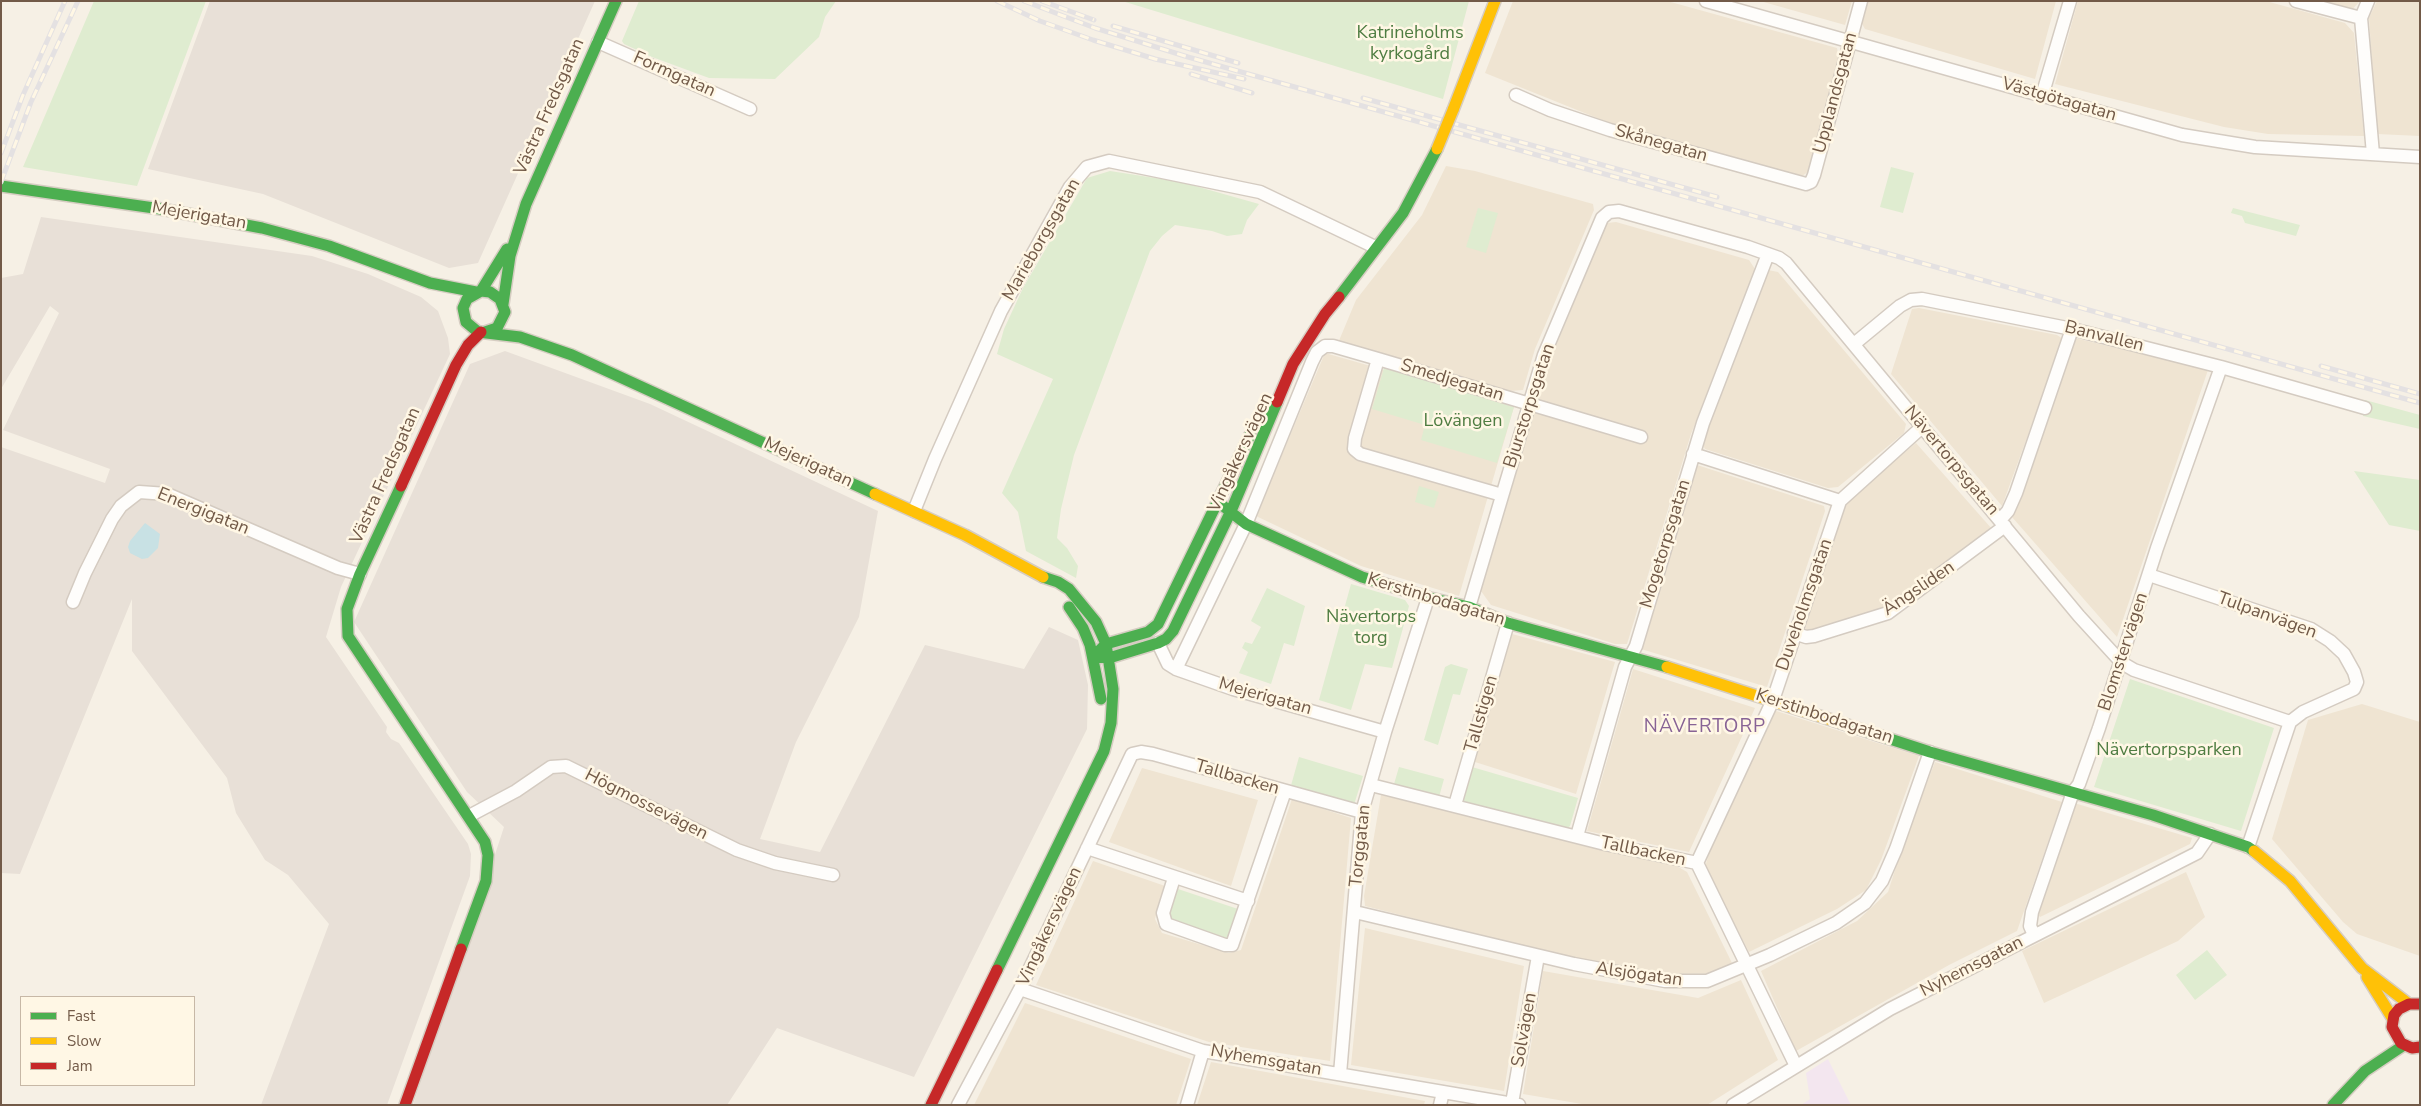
<!DOCTYPE html>
<meta charset="utf-8">
<style>
body{margin:0}
#map{position:relative;width:2421px;height:1106px;overflow:hidden;background:#f6f0e5;font-family:"Nunito Sans",sans-serif}
canvas{display:block}
.frame{position:absolute;inset:0;border:2px solid #725a48;pointer-events:none}
.legend{position:absolute;left:20px;top:996px;width:175px;height:90px;box-sizing:border-box;background:#fff7e5;border:1px solid #c7b8a6;margin:0;padding:6px 9px;list-style:none;font-size:15px;color:#725a48}
.legend li{display:flex;align-items:center;gap:10px;height:25px}
.legend b{width:25px;border:1px solid #c7b8a6}
</style>
<div id="map">
<canvas width="2421" height="1106"></canvas>
<div class="frame"></div>
<ul class="legend">
<li><b style="height:6px;background:#4caf50"></b>Fast</li>
<li><b style="height:6px;background:#ffc107"></b>Slow</li>
<li><b style="height:6px;background:#c62828"></b>Jam</li>
</ul>
</div>
<script>
const context = document.querySelector('canvas').getContext('2d');
context.lineJoin = 'round';
function fill(path, color) {
  context.fillStyle = color;
  context.fill(path, 'evenodd');
}
function poly(rows) {
  const path = new Path2D();
  for (const r of rows) {
    path.moveTo(r[0], r[1]);
    for (let i = 2; i < r.length; i += 2) path.lineTo(r[i], r[i + 1]);
  }
  return path;
}
function trace(path, color, width, dash) {
  context.strokeStyle = color;
  context.lineWidth = width;
  context.lineCap = dash ? 'butt' : 'round';
  context.setLineDash(dash || []);
  context.stroke(path);
}
function write(font, color, halo, rows, align = 'center') {
  context.font = font + ' "Nunito Sans",sans-serif';
  context.lineWidth = 5;
  context.setLineDash([]);
  context.textBaseline = 'middle';
  context.strokeStyle = halo;
  context.fillStyle = color;
  for (const [text, x, y, turn = 0] of rows) {
    context.save();
    context.translate(x, y);
    context.rotate((+turn || 0) * Math.PI / 180);
    context.textAlign = isNaN(turn) ? turn : align;
    if (halo) context.strokeText(text, 0, 0);
    context.fillText(text, 0, 0);
    context.restore();
  }
}
fill(poly([
 [1513,1,1667,1,1837,48,1839,60,1808,172,1802,176,1617,126,1485,73],
 [1760,1,1852,1,1845,25],
 [1866,1,2056,1,2035,79,1865,29,1861,22],
 [2078,1,2266,1,2345,23,2354,33,2364,136,2268,134,2224,127,2055,84],
 [2312,1,2360,1,2350,12],
 [2377,1,2420,1,2420,136,2377,134,2369,18],
 [1446,166,1475,171,1593,204,1594,210,1535,349,1523,390,1510,391,1338,343,1356,300,1422,215],
 [1616,222,1749,260,1755,269,1691,434,1627,644,1615,644,1491,605,1481,591,1550,360,1607,223],
 [1768,270,1778,272,1906,424,1904,433,1838,487,1828,488,1705,449,1702,443],
 [1919,308,2057,335,2063,339,2002,506,1891,374,1912,309],
 [2075,338,2208,370,2117,637,2012,517],
 [1325,353,1514,407,1459,596,1361,566,1256,516],
 [1916,443,1992,529,1885,611,1807,633,1802,627,1841,505],
 [1694,464,1824,506,1825,511,1767,687,1641,649],
 [1512,634,1615,662,1576,794,1475,762],
 [1633,669,1755,708,1689,852,1587,831],
 [2362,704,2420,722,2420,956,2357,934,2343,922,2272,839,2308,720],
 [1773,710,1919,756,1881,860,1866,890,1837,909,1749,952,1705,867,1713,840],
 [1935,762,2062,802,2017,931,1949,965,1796,1051,1761,971,1857,921,1888,892,1903,845],
 [1142,768,1258,800,1231,886,1109,842],
 [1381,795,1675,865,1687,872,1732,963,1712,974,1689,977,1661,975,1591,963,1365,906,1364,896],
 [1292,799,1351,818,1330,1061,1209,1042,1036,985,1093,861,1165,886,1155,919,1162,933,1229,953,1241,950],
 [2074,803,2192,838,2190,844,2040,917,2036,912],
 [2186,872,2205,917,2178,941,2044,1003,2022,951],
 [1365,928,1524,966,1504,1091,1351,1065],
 [1543,971,1698,998,1741,980,1778,1060,1707,1105,1588,1105,1523,1094],
 [1025,1003,1191,1059,1176,1105,974,1105],
 [1211,1062,1425,1101,1424,1105,1197,1105]
]), '#efe4d2');
fill(poly([
 [210,1,595,1,478,263,449,268,263,194,148,169],
 [41,217,312,256,368,274,421,297,438,311,448,338,450,354,341,587,326,637,387,727,386,732,391,739,399,743,468,844,471,854,470,876,387,1105,261,1105,329,924,288,875,265,860,236,813,227,778,132,651,132,599,20,874,1,873,1,447,105,483,110,469,3,430,59,313,50,306,1,389,1,278,23,274],
 [505,351,650,404,878,511,859,617,796,742,760,839,820,852,925,645,1024,669,1049,627,1078,640,1088,685,1087,729,914,1077,777,1028,727,1105,413,1105,504,827,467,792,354,622,470,364]
]), '#e8e0d7');
fill(poly([
 [1828,1059,1851,1105,1801,1105,1810,1099,1806,1073]
]), '#f3e6ef');
fill(poly([
 [94,1,206,1,137,186,23,167],
 [639,1,836,1,825,17,819,37,775,79,709,78,652,57,624,44,622,41],
 [1122,1,1469,1,1443,99],
 [1891,167,1914,173,1903,213,1880,207],
 [1110,171,1181,182,1259,204,1247,220,1242,234,1227,236,1212,231,1175,225,1162,236,1150,251,1074,455,1061,509,1057,538,1067,548,1078,566,1076,578,1026,551,1018,512,1002,493,1053,379,997,354,1004,329,1023,288,1087,178],
 [1478,208,1498,213,1486,253,1466,247],
 [2233,208,2300,225,2296,236,2245,223,2242,216,2231,213],
 [1384,368,1514,407,1497,463,1421,440,1425,425,1372,409],
 [2365,400,2420,415,2420,429,2363,416],
 [2354,471,2420,480,2420,531,2389,525],
 [1419,486,1439,492,1434,508,1415,502],
 [1351,584,1405,600,1409,606,1392,668,1365,664,1351,710,1319,700],
 [1267,588,1305,606,1294,646,1284,643,1271,684,1239,673,1248,652,1242,648,1245,642,1252,644,1261,627,1251,621],
 [1451,664,1468,669,1460,695,1453,694,1438,745,1424,740,1445,667],
 [2130,679,2274,728,2241,831,2094,787],
 [1299,757,1363,776,1353,808,1290,789],
 [1399,767,1444,779,1439,797,1394,784],
 [1472,767,1578,798,1570,826,1565,830,1466,804,1462,798],
 [1175,888,1238,909,1227,943,1164,921],
 [2207,950,2227,975,2195,1000,2176,975]
]), '#dfecd0');
fill(poly([
 [145,523,160,534,158,548,148,558,142,559,130,553,128,547,130,541]
]), '#c8e1e4');
const street = poly([
 [1706,1,2182,135,2255,147,2420,157],
 [2296,1,2361,18],
 [2368,1,2361,18,2373,154],
 [598,42,750,109],
 [1516,95,1550,110,1610,130,1806,184,1811,182,1814,175,1861,1],
 [2042,96,2070,1],
 [1854,344,1900,306,1911,300,1922,299,2072,329,2221,367,2365,408],
 [1378,359,1355,438,1354,449,1360,454,1502,495],
 [1693,454,1840,501],
 [914,511,935,459,1001,311,1070,187,1087,167,1109,161,1260,192,1375,247],
 [2000,520,2008,511,2016,493,2072,329],
 [2149,575,2311,629,2330,641,2344,654,2354,672,2357,682,2354,689,2303,712,2290,722,2248,847],
 [73,602,85,573,112,519,121,506,139,492,167,494,338,568,360,574],
 [1469,607,1544,355,1602,218,1609,212,1619,211,1748,247,1779,258,1786,263,2079,616,2122,663,2134,670,2290,722],
 [1794,633,1806,637,1814,636,1888,613,2005,526],
 [1158,643,1168,664,1176,669,1233,689,1385,732],
 [1176,669,1246,524,1312,362,1317,352,1325,346,1333,346,1378,359,1641,437],
 [1371,785,1605,844,1697,863,1796,1066],
 [1455,805,1508,623],
 [469,816,516,791,551,767,566,766,737,850,775,863,833,875],
 [1577,836,1625,667,1636,646,1703,423,1768,254],
 [1087,848,1248,901],
 [1697,863,1773,700,1840,501,1922,427],
 [1174,878,1163,913,1166,924,1225,945,1232,945,1285,791],
 [1355,912,1574,964,1665,981,1707,981,1770,955,1836,923,1865,903,1882,881,1896,849,1930,752],
 [2034,935,2030,926,2032,912,2073,792,2079,784,2099,728,2157,548,2221,367],
 [1020,989,1203,1051,1519,1105],
 [1340,1074,1362,812,1385,732,1428,598],
 [1512,1103,1538,956],
 [958,1105,1020,989,1132,754,1141,752,1153,754,1362,812],
 [1187,1105,1203,1051],
 [1440,1105,1443,1092],
 [1733,1105,1890,1009,2197,853,2210,834]
]);
const fast = poly([
 [1,186,161,209,262,228,329,246,430,283,476,292],
 [481,291,507,249],
 [1339,297,1403,213,1437,149],
 [503,304,510,256,526,204,616,1],
 [485,332,497,328,505,312,500,299,490,292,481,291,467,299,463,308,466,322,478,332,520,337,572,355,875,494],
 [401,486,360,574,347,609,348,636,485,842,488,855,486,881,461,949],
 [1218,502,1246,524,1362,577,1430,598,1469,607,1508,623,1667,667],
 [1069,607,1083,628,1090,645,1101,699],
 [1096,654,1106,644,1148,632,1158,624,1250,435],
 [1096,657,1109,658,1158,643,1166,639,1173,631,1231,511,1277,402],
 [1841,723,1930,752,2153,815,2248,847,2254,851],
 [997,970,1104,751,1111,723,1113,689,1106,644,1096,622,1069,589,1058,582,1043,577],
 [2333,1105,2365,1071,2404,1045]
]);
const slow = poly([
 [1453,110,1495,1],
 [875,494,965,535,1043,577],
 [1667,667,1841,723],
 [2254,851,2290,881,2362,968,2409,1004],
 [2367,977,2393,1019]
]);
const jam = poly([
 [1277,402,1293,364,1325,314,1339,297],
 [401,486,456,365,468,345,481,332],
 [2419,1004,2409,1004,2399,1009,2394,1015,2392,1027,2401,1043,2412,1048,2420,1047],
 [405,1105,461,949],
 [931,1105,997,970]
]);
trace(street, '#d4cbc1', 15);
trace(fast, '#d6cdc2', 14);
trace(slow, '#d6cdc2', 14);
trace(jam, '#d6cdc2', 14);
trace(street, '#fefdfb', 12);
trace(fast, '#4caf50', 11);
trace(slow, '#ffc107', 11);
trace(jam, '#c62828', 11);
const rail = poly([
 [997,1,1040,21,1093,40,1155,59,1244,79],
 [1024,1,1095,28,1188,57,2420,403],
 [1042,1,1094,20],
 [1113,26,1238,63],
 [1191,74,1252,93],
 [1363,98,1717,197],
 [1,153,23,95,65,1],
 [1,182,31,102,78,1],
 [2321,366,2420,394]
]);
trace(rail, '#e4e1e2', 5);
trace(rail, '#fff7e5', 3, [9]);
const slowBridge = poly([
 [1437,149,1453,110]
]);
trace(slowBridge, '#d6cdc2', 14, []);
trace(slowBridge, '#ffc107', 11);
write('18px', '#4f7d42', '#fff7e5', [
 ["Katrineholms",1410,34],
 ["kyrkogård",1410,55],
 ["Lövängen",1463,422],
 ["Nävertorps",1371,618],
 ["torg",1371,639],
 ["Nävertorpsparken",2169,751]
]);
write('18px', '#725a48', '#fff7e5', [
 ["Formgatan",674,75,24],
 ["Upplandsgatan",1836,93,-75],
 ["Västgötagatan",2059,100,16],
 ["Västra Fredsgatan",550,107,-66],
 ["Skånegatan",1661,144,16],
 ["Mejerigatan",199,216,10],
 ["Marieborgsgatan",1042,240,-60],
 ["Banvallen",2104,337,14],
 ["Smedjegatan",1452,381,17],
 ["Bjurstorpsgatan",1530,406,-72],
 ["Vingåkersvägen",1241,453,-65],
 ["Nävertorpsgatan",1951,461,50],
 ["Mejerigatan",808,463,25],
 ["Västra Fredsgatan",386,476,-66],
 ["Energigatan",203,512,22],
 ["Mogetorpsgatan",1666,544,-73],
 ["Ängsliden",1919,589,-34],
 ["Kerstinbodagatan",1436,600,17],
 ["Duveholmsgatan",1805,605,-71],
 ["Tulpanvägen",2267,616,20],
 ["Blomstervägen",2124,652,-72],
 ["Mejerigatan",1265,697,16],
 ["Tallstigen",1482,714,-74],
 ["Kerstinbodagatan",1824,717,18],
 ["Tallbacken",1237,778,16],
 ["Högmossevägen",646,805,27],
 ["Torggatan",1361,846,-84],
 ["Tallbacken",1643,852,12],
 ["Vingåkersvägen",1050,927,-65],
 ["Nyhemsgatan",1972,967,-27],
 ["Alsjögatan",1639,975,8],
 ["Solvägen",1525,1030,-80],
 ["Nyhemsgatan",1266,1061,10]
]);
context.letterSpacing = '1px';
write('19px', '#886395', '#fff7e5', [
 ["NÄVERTORP",1705,727]
]);
context.letterSpacing = '0px';
</script>
